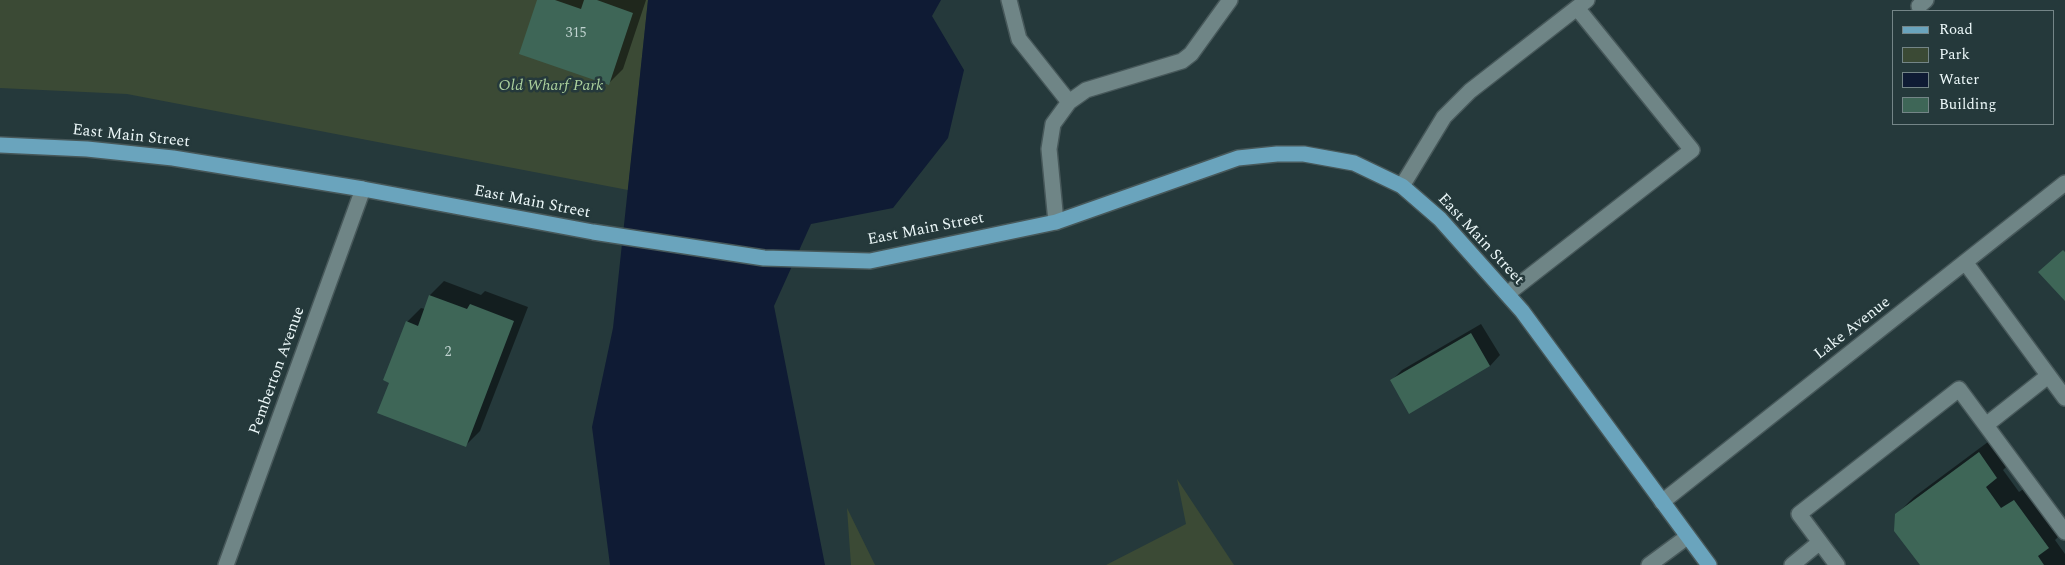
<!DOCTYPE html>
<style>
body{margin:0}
#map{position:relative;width:2065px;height:565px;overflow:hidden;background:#25393b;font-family:Spectral,serif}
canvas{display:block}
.legend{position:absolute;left:1892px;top:10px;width:162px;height:115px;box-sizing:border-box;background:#25393b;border:1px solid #748587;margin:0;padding:6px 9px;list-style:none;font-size:15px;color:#ebf7f8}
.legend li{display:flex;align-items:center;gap:10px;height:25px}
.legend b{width:25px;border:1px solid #748587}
</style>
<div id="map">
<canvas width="2065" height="565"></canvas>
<ul class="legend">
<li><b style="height:6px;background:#6aa4bd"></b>Road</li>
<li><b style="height:14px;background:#3b4a35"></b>Park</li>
<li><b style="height:14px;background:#0f1b34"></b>Water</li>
<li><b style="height:14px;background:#3e6657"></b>Building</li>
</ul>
</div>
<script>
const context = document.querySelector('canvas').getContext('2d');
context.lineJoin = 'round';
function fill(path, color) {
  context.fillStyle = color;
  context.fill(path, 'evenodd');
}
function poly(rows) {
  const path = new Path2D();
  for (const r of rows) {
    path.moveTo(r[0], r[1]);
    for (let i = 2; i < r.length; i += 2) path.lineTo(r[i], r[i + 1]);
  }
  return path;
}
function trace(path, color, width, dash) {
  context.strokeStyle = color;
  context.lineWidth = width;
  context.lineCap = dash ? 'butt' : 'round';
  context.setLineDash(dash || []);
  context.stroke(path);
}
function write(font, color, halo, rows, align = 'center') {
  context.font = font + ' Spectral,serif';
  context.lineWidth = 5;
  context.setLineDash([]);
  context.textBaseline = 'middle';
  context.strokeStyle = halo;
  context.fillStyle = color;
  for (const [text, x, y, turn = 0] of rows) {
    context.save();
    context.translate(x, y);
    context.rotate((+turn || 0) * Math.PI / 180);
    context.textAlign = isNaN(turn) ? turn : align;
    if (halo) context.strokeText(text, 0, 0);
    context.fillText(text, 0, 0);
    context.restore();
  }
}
fill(poly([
 [0,0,648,0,628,190,127,94,0,88],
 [1177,479,1234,565,1106,565,1186,524],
 [847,508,875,565,851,565]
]), '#3b4a35');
fill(poly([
 [648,0,941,0,932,16,964,70,948,138,893,208,811,224,774,306,825,565,610,565,592,427,613,328]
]), '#0f1b34');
fill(poly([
 [538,0,646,0,623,69,609,83],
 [444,281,481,295,485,291,528,307,480,431,466,445,407,322,421,308,425,309,430,295],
 [1481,324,1500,355,1490,366,1391,381,1402,370],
 [1996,436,2013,460,2003,470,2019,492,2031,484,2065,530,2055,540,2065,554,2065,565,1921,565,1896,515,1914,497]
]), '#0007');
fill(poly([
 [537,0,555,0,581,9,584,0,597,0,633,13,609,85,519,54],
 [2063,250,2065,252,2065,301,2038,272],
 [429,295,467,309,470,304,514,321,466,447,377,413,389,383,383,380,406,321,418,326],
 [1471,333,1490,366,1409,414,1390,380],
 [1979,452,1997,478,1986,487,2001,508,2014,500,2049,548,2038,556,2044,565,1920,565,1894,531,1895,514]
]), '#3e6657');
const minor = poly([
 [1009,0,1019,39,1069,102],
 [1919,6,1926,0],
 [1402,186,1444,117,1470,91,1587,0],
 [1056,222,1049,149,1053,124,1069,102,1086,90,1182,61,1191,54,1230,0],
 [1965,262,2065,398],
 [1507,294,1692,150,1577,8],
 [1986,425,2048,376],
 [1662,502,2065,183],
 [226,565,363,189],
 [1649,565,1687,537],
 [1792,565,1820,542],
 [1837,565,1799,514,1959,389,2065,532]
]);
const major = poly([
 [0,145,87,149,173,158,363,189,593,232,764,258,870,261,1056,222,1238,158,1277,154,1304,154,1354,163,1402,186,1440,219,1522,311,1709,565]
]);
trace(minor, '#47585a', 18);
trace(major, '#47585a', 18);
trace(minor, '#6f8586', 15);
trace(major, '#6aa4bd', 15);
write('14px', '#c0d3d0', null, [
 ["315",576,34],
 ["2",448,353]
]);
write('italic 16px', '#abd09d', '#25393b', [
 ["Old Wharf Park",551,87]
]);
write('16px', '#ebf7f8', '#25393b', [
 ["East Main Street",131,137,6],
 ["East Main Street",532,203,11],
 ["East Main Street",926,230,-11],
 ["East Main Street",1480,240,47],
 ["Lake Avenue",1853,329,-38],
 ["Pemberton Avenue",278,371,-70]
]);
</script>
